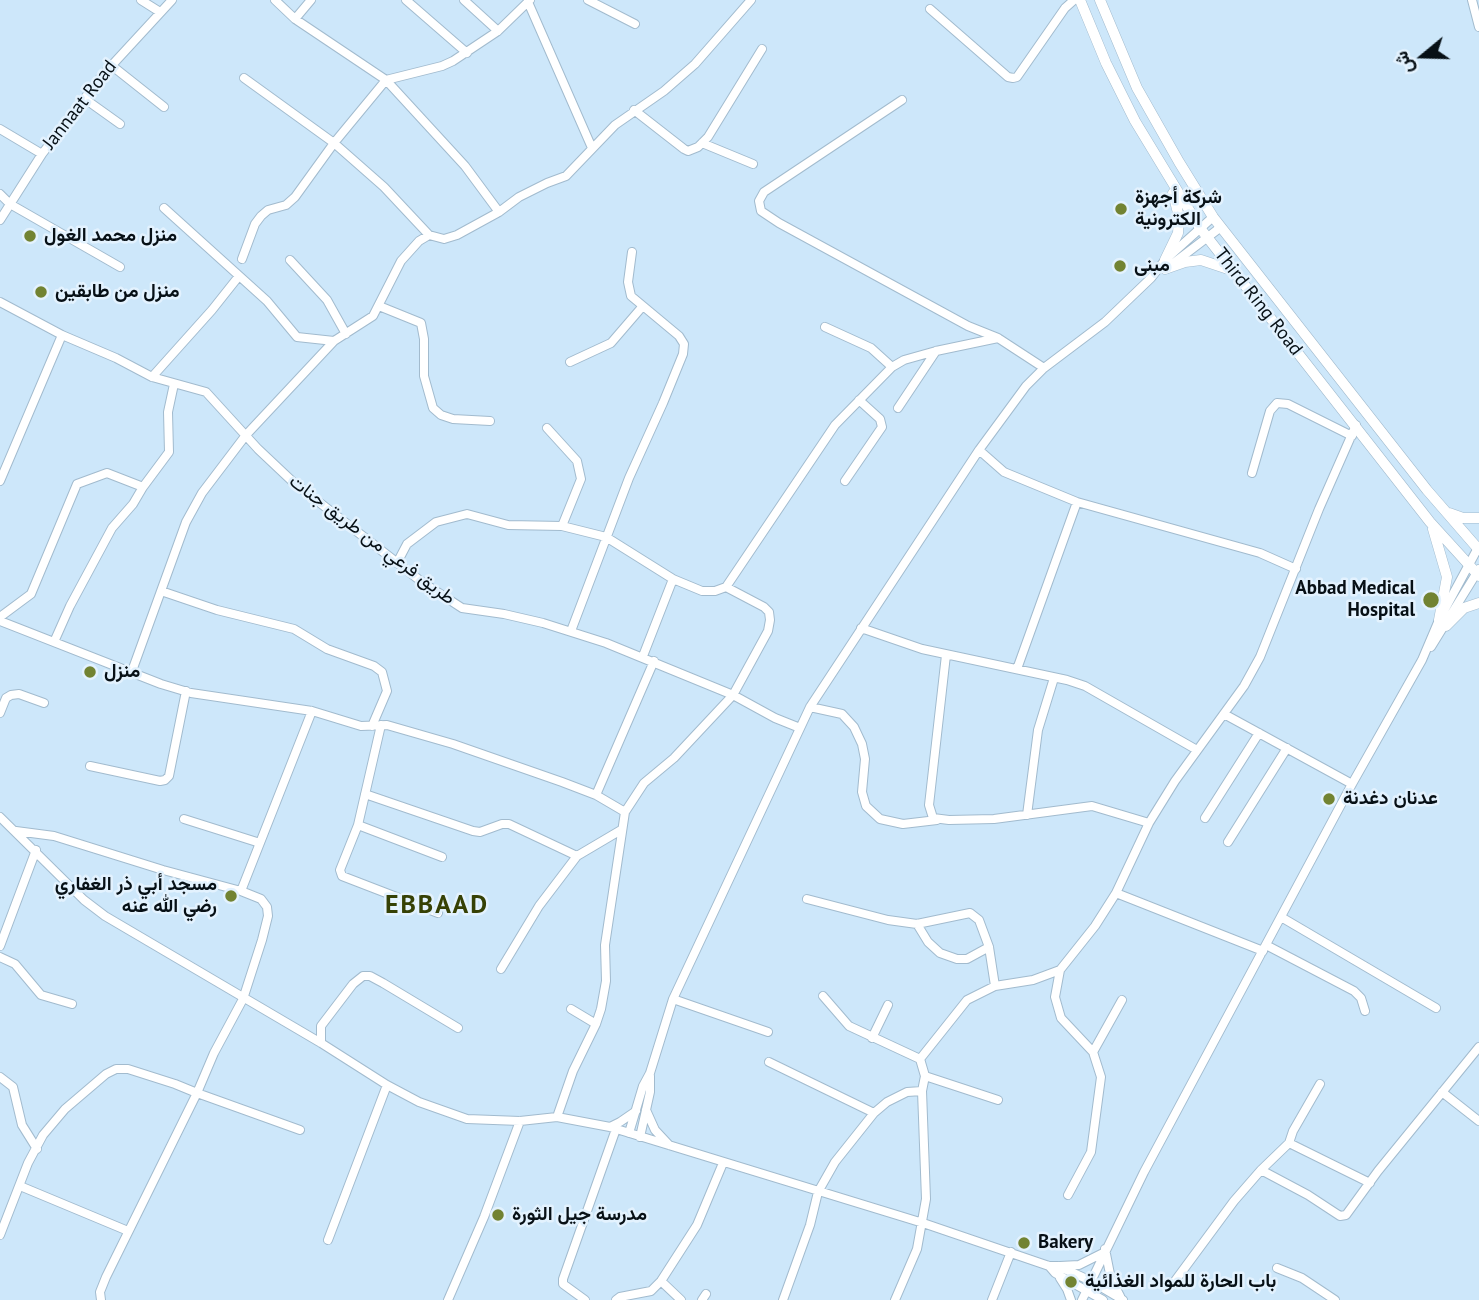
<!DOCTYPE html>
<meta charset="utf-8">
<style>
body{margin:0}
#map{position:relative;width:1479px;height:1300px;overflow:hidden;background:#cde7fa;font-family:"PT Sans",Vazirmatn,sans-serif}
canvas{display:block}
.north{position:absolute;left:1388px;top:21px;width:70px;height:70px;-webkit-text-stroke:5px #e3f2fe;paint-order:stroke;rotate:251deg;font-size:19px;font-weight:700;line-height:28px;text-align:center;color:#071016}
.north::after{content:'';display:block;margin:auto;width:24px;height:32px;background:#071016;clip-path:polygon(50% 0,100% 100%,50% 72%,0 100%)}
</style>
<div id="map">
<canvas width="1479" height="1300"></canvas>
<div class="north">ش</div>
</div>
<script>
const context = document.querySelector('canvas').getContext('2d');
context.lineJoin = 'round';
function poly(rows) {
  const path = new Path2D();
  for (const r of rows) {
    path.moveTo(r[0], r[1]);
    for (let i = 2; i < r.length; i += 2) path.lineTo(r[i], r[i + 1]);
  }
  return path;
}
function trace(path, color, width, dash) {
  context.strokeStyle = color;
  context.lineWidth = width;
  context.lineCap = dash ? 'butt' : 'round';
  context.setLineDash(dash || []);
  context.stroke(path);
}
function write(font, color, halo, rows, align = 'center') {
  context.font = font + ' "PT Sans",Vazirmatn,sans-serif';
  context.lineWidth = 5;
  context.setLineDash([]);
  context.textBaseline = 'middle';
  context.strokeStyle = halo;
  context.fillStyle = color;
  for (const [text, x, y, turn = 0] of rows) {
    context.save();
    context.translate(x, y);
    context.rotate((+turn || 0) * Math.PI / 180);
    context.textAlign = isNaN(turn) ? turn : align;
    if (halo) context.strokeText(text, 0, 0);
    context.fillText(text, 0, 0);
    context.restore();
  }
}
const minor = poly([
 [141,0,160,12],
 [275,0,295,19,386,80,465,166,499,212],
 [406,0,467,53],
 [464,0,498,31],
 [588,0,635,24],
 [1472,0,1479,27],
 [528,2,592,148],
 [930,9,1008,77,1013,78,1017,77,1065,8,1074,0],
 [295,19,311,0],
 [111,65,164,107],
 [244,78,334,143,384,187,429,235],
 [85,99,120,124],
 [902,100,764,192,759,201,761,211,779,223,968,326,998,338],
 [634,110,684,149,688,151,698,147,708,137,762,49],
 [0,129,42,154],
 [702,143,753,164],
 [0,194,10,204,120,267],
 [164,208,267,301,297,337,334,341,373,316,401,261,419,241,429,235,444,239,457,235,499,212,519,197,547,183,566,176,615,125,664,91,695,64,751,0],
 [0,220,42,154,101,77,172,0],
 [242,259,255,224,261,216,268,210,286,205,295,197,334,143,386,80,442,66,453,61,498,31,530,0],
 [290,260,327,300,346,334],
 [1171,265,1221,227],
 [0,302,62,335,116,358,152,377,206,392,258,449,293,482,422,582,462,608,504,614,543,623,606,643,733,695,775,718,800,728],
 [379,306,421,323,424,339,424,376,433,408,441,415,453,419,490,421],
 [825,327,871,348,892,367],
 [570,362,611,343,642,307],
 [152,377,212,310,239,276],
 [898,408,936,351],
 [547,428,577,461,581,479,562,526],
 [979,450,1004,472,1077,502,1260,553,1296,569],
 [1252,473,1270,411,1277,403,1288,404,1352,436],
 [0,481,62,335],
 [845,481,882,427,880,419,859,400],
 [397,563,407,544,436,522,467,514,508,525,562,526,606,537,673,579],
 [161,591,217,610,294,629,327,649,374,666,382,672,387,691,372,726],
 [0,617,31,594,77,484,107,473,143,487],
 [0,621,161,684,191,693,312,711,361,726,387,725,453,744,562,782,596,795,625,812,644,783,674,758,733,695,768,631,770,620,769,612,764,607,726,587],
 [861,628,922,649,1067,680,1085,686,1197,750],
 [571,631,629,478,663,403,683,354,684,344,679,336,631,296,628,282,632,252],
 [54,642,70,606,112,528,133,504,143,487,169,452,168,412,174,384],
 [1431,647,1479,569],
 [946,655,929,805,933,818,949,820,994,819,1092,806,1149,823],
 [643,656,673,579,702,591,715,591,726,587,835,425,892,367,904,360,936,351,998,338,1044,368],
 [1017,669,1077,502],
 [132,671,186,522,202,493,246,435,334,341],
 [810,707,842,714,854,727,862,744,865,759,862,792,866,806,880,819,903,824,937,820],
 [0,713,6,698,11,695,19,694,44,703],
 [1224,714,1352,784],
 [381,725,358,825,442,857],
 [90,766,160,781,165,780,169,776,186,691],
 [365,794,473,831,480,832,502,824,509,824,577,856],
 [596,795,654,661],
 [1027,815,1038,730,1054,678],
 [0,817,84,900,105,916,321,1043,387,1085,419,1102,467,1119,520,1121,557,1117,610,1127,923,1223,1049,1266,1058,1266,1091,1281,1123,1300],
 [1205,818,1259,733],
 [184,819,260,843],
 [358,825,340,870,342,876,438,913],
 [1228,842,1287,748],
 [241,891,312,711],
 [1116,893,1263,951],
 [807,899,888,920,917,924,970,913,979,920,989,947,995,986],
 [1281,917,1436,1008],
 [917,924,928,942,940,953,957,959,967,959,989,947],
 [1266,945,1354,991,1361,998,1365,1011],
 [0,946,36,850],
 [0,957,15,964,41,995,72,1004],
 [501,969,539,906,577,856,621,830],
 [1060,970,1055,997,1061,1018,1093,1052,1101,1077,1091,1152,1068,1195],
 [823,996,849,1026,920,1059],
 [673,999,768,1032],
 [571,1009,596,1024],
 [872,1038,888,1005],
 [321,1043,321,1026,353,984,363,976,370,976,383,983,458,1028],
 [1093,1052,1122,1000],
 [920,1059,967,1000,995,986,1033,980,1060,970,1095,926,1116,893,1149,823,1175,781,1244,686,1260,657,1319,509,1356,425],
 [769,1062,874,1113],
 [925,1076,998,1100],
 [0,1077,13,1087,22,1125,37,1149],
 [1442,1092,1479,1121],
 [646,1110,655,1130,669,1145],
 [557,1117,573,1071,596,1024,601,1009,606,981,605,945,625,812],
 [610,1127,620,1122,636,1111],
 [629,1133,643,1086,650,1073,673,999,810,707,979,450,1026,386,1044,368,1105,322,1151,278,1165,260,1213,217],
 [640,1137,650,1092,650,1076],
 [1289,1143,1293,1131,1320,1084],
 [1261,1170,1308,1195,1340,1216,1346,1215,1378,1171,1479,1047],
 [20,1186,128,1231],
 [0,1235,28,1163,43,1135,65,1109,106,1074,116,1069,128,1069,175,1084,197,1093,214,1053,243,999,262,940,268,916,267,907,261,899,241,891,163,870,54,836,16,831],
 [328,1240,387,1085],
 [1105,1249,1111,1279,1120,1296],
 [1049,1266,1055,1273,1103,1300],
 [1060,1266,1079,1265,1103,1253],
 [1277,1268,1302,1278,1335,1300],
 [1060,1278,1067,1289,1071,1300],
 [661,1281,681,1300],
 [1172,1285,1234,1201,1261,1170,1289,1143,1370,1183],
 [101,1300,100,1292,106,1277,197,1093,300,1130],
 [448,1300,484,1217,520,1121],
 [585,1300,563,1284,563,1279,616,1129],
 [616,1300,620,1297,651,1291,661,1281,697,1225,723,1163],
 [702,1300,706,1294],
 [783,1300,810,1225,818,1192,835,1162,874,1113,887,1102,907,1092,922,1091],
 [895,1300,917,1249,926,1199,922,1091,925,1076,920,1059],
 [992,1300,1011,1252],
 [1082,1300,1144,1172,1352,784,1422,660,1439,620,1479,546]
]);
const major = poly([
 [1080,0,1106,63,1135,121,1200,228,1430,522,1479,576],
 [1100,0,1137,88,1179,162,1213,217,1427,490,1479,550],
 [1165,260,1178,233,1179,217,1173,193],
 [1165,269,1185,262,1201,260,1231,270],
 [1449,513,1463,518,1479,518],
 [1433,529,1447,577,1439,620],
 [1446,626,1464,608,1479,603]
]);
trace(minor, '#a2bbce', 10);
trace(major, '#a2bbce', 11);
trace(minor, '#fff', 8);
trace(major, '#fff', 10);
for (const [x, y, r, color] of [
 [1121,209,7,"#728332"],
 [30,236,7,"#728332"],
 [1120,266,7,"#728332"],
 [41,292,7,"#728332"],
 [1431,600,9,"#728332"],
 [90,672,7,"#728332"],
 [1329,799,7,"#728332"],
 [231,896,7,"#728332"],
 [498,1215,7,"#728332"],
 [1024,1243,7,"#728332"],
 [1071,1282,7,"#728332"]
]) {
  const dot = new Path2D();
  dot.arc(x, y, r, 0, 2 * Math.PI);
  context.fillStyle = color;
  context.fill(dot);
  trace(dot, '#e3f2fe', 2.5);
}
write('19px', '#071016', '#e3f2fe', [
 ["Jannaat Road",80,105,-52],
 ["Third Ring Road",1258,302,52],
 ["طريق فرعي من طريق جنات",372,540,37]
]);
write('bold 19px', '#071016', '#e3f2fe', [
 ["شركة أجهزة",1135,198],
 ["الكترونية",1135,220],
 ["منزل محمد الغول",44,236],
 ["مبنى",1134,266],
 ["منزل من طابقين",55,292],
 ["Abbad Medical",1415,589,"right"],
 ["Hospital",1415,611,"right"],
 ["منزل",104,672],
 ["عدنان دغدنة",1343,799],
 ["مسجد أبي ذر الغفاري",217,885,"right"],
 ["رضي الله عنه",217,907,"right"],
 ["مدرسة جيل الثورة",512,1215],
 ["Bakery",1038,1243],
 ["باب الحارة للمواد الغذائية",1085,1282]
], 'left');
context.letterSpacing = '2px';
write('bold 26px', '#364105', '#e3f2fe', [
 ["EBBAAD",437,906]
]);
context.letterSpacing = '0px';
</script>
